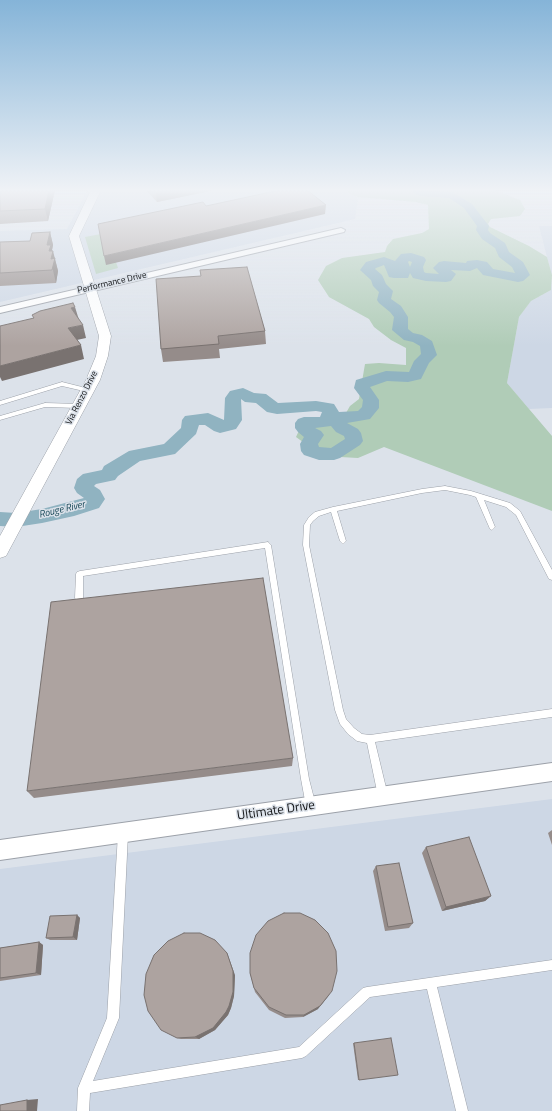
<!DOCTYPE html>
<style>
body{margin:0}
canvas{display:block;background:#dce2ea}
</style>
<canvas width="552" height="1111"></canvas>
<script>
const context = document.querySelector('canvas').getContext('2d');
context.lineJoin = 'round';
function fill(path, color) {
  context.fillStyle = color;
  context.fill(path, 'evenodd');
}
function poly(rows) {
  const path = new Path2D();
  for (const r of rows) {
    path.moveTo(r[0], r[1]);
    for (let i = 2; i < r.length; i += 2) path.lineTo(r[i], r[i + 1]);
  }
  return path;
}
function trace(path, color, width, dash) {
  context.strokeStyle = color;
  context.lineWidth = width;
  context.lineCap = dash ? 'butt' : 'round';
  context.setLineDash(dash || []);
  context.stroke(path);
}
function write(font, color, halo, rows, align = 'center') {
  context.font = font + ' "Titillium Web",sans-serif';
  context.lineWidth = 3;
  context.setLineDash([]);
  context.textBaseline = 'middle';
  context.strokeStyle = halo;
  context.fillStyle = color;
  for (const [text, x, y, turn = 0] of rows) {
    context.save();
    context.translate(x, y);
    context.rotate((+turn || 0) * Math.PI / 180);
    context.textAlign = isNaN(turn) ? turn : align;
    if (halo) context.strokeText(text, 0, 0);
    context.fillText(text, 0, 0);
    context.restore();
  }
}
fill(poly([
 [88,190,348,190,349,194,358,197,355,219,0,302,0,231,67,229],
 [539,226,552,226,552,275,547,257],
 [552,279,552,408,529,409,507,383,519,317,531,301,551,290],
 [552,799,552,1111,0,1111,0,869]
]), '#cdd7e5');
fill(poly([
 [348,190,495,190,520,200,525,209,520,216,491,219,488,224,490,227,529,246,547,257,552,275,551,290,531,301,519,317,507,383,552,436,552,511,384,447,358,458,322,456,296,437,302,424,312,420,331,422,343,418,350,406,359,399,365,364,379,363,406,365,406,348,391,340,374,327,369,319,329,297,318,280,326,266,342,258,385,252,387,246,393,239,422,233,429,229,428,205,416,202,358,197,349,194],
 [106,233,118,268,96,274,85,237]
]), '#b0ccb7');
fill(poly([
 [411,190,452,192,472,204,489,226,488,230,490,233,505,243,509,252,523,262,530,275,523,281,518,282,483,275,477,268,470,271,451,270,456,274,451,281,446,282,426,281,413,278,410,273,408,278,394,278,389,277,384,265,376,268,375,269,382,275,386,284,393,291,391,299,401,306,408,317,408,329,413,333,422,335,432,341,437,355,429,363,421,379,408,382,387,381,370,387,379,400,379,408,370,419,347,423,358,429,361,433,363,441,360,445,340,458,334,460,319,460,304,455,301,451,300,444,304,437,298,432,295,428,295,423,298,419,304,417,320,417,322,412,316,411,277,414,267,412,256,403,245,402,241,399,242,420,236,429,220,433,214,431,205,425,199,425,196,434,175,454,140,461,118,476,115,480,96,484,94,486,100,490,105,499,99,508,74,516,42,523,16,527,0,526,0,512,16,513,42,509,84,498,77,493,74,488,77,479,83,474,102,470,104,466,129,451,164,444,181,428,182,420,185,416,208,413,224,420,225,398,230,391,243,388,254,393,266,394,278,403,316,401,334,404,339,412,358,411,362,407,363,400,354,388,356,380,386,371,409,372,414,361,421,354,420,346,413,342,404,340,392,330,394,317,390,312,379,303,377,300,379,292,373,286,371,280,360,270,366,262,384,257,395,261,401,254,411,253,424,257,426,260,423,267,424,272,426,273,439,274,433,268,439,262,444,261,466,263,467,261,477,260,487,262,493,269,515,273,512,267,499,257,495,248,482,239,476,230,477,226,464,208,449,198,421,196,417,195,411,190],
 [409,261,412,262,410,267,408,262,409,261],
 [331,426,336,432,344,436,345,439,331,448,319,447,318,444,324,435,321,431,315,428,331,426]
]), '#90b3c1');
const service = poly([
 [62,382,90,389,91,390,88,392,62,386,0,405,0,401,62,382],
 [45,403,79,404,82,406,79,408,45,407,0,420,0,416,45,403],
 [445,486,471,491,510,503,520,511,552,570,552,580,549,579,516,515,506,507,484,500,495,527,492,530,490,529,476,497,470,495,445,490,422,493,337,511,346,541,343,544,340,541,331,512,319,516,313,521,310,525,309,545,343,710,346,719,354,728,362,734,370,735,552,709,552,717,375,742,388,796,386,799,383,801,380,799,378,796,367,743,357,741,348,734,340,724,335,710,303,545,304,525,309,517,315,512,333,507,422,489,445,486],
 [268,542,271,545,309,779,316,806,314,809,311,811,308,809,306,806,301,779,265,548,83,576,83,598,82,600,79,601,76,600,75,598,76,574,77,572,80,571,268,542],
 [123,829,126,831,128,834,119,1018,93,1081,299,1047,363,988,367,987,552,960,552,970,437,987,468,1111,456,1111,427,989,370,997,306,1056,302,1058,90,1093,89,1111,77,1111,78,1088,107,1018,118,834,120,831,123,829]
]);
const minor = poly([
 [341,228,345,230,344,232,0,313,0,307,341,228],
 [552,763,552,781,0,860,0,840,552,763]
]);
const tertiary = poly([
 [91,190,101,190,79,236,111,336,108,356,100,380,6,556,0,558,0,536,86,380,96,356,99,336,69,236,91,190]
]);
trace(service, '#9ca1a9', 1);
trace(minor, '#9ca1a9', 2);
trace(tertiary, '#9ca1a9', 1);
fill(service, '#fff');
fill(minor, '#fff');
fill(tertiary, '#fff');
fill(poly([
 [0,190,55,190,48,221,0,224],
 [146,190,215,190,157,202],
 [50,232,53,245,52,250,56,263,58,271,56,283,0,286,0,242,30,241],
 [200,270,265,331,266,344,219,349,220,358,163,362,161,349,201,276],
 [293,758,292,766,34,798,27,791],
 [552,830,552,845,548,833],
 [426,847,491,896,485,901,442,911,422,853],
 [376,866,413,923,409,928,385,931,373,871],
 [77,915,80,918,77,940,50,940,46,938],
 [39,942,43,945,41,975,0,981,0,948],
 [250,973,318,1009,303,1017,285,1018,269,1010,255,992],
 [235,975,234,996,231,1008,228,1015,215,1030,199,1039,181,1039,177,1038],
 [353,1043,354,1043,359,1080,358,1080]
]), '#958c8a');
fill(poly([
 [49,190,55,190,48,221,45,209],
 [170,190,215,190,157,202,156,193],
 [326,205,325,214,106,265,104,256],
 [50,232,53,245,52,250,53,252,53,251,58,271,56,283,47,245],
 [75,307,79,320,71,308],
 [83,325,86,338,72,341,68,328],
 [81,345,84,359,2,381,0,377,0,366],
 [491,896,485,901,442,911,446,907],
 [77,915,80,918,77,940,73,937],
 [39,942,43,945,41,975,36,973],
 [227,953,235,975,234,996,231,1008,228,1015,215,1030,199,1039,195,1037],
 [330,994,318,1009,303,1017,304,1015],
 [38,1099,37,1111,27,1111,27,1100]
]), '#797270');
const building = poly([
 [0,190,49,190,45,209,0,211,0,190],
 [153,190,170,190,156,193,153,190],
 [280,190,307,190,326,205,104,256,98,224,203,202,206,206,280,190],
 [50,232,47,245,51,245,49,251,53,251,51,259,55,258,52,270,0,273,0,242,30,241,32,233,50,232],
 [247,267,265,331,218,336,219,344,161,349,156,279,201,276,200,270,247,267],
 [73,303,75,307,71,308,83,325,68,328,81,345,0,366,0,326,34,318,32,315,40,311,73,303],
 [263,578,293,758,27,791,51,602,263,578],
 [469,837,491,896,446,907,426,847,469,837],
 [399,863,413,923,388,927,376,866,399,863],
 [284,913,300,913,315,920,328,933,336,951,337,971,332,991,320,1006,304,1015,286,1015,269,1007,254,988,250,973,250,953,256,935,268,921,284,913],
 [77,915,73,937,46,938,50,916,77,915],
 [184,933,200,933,215,940,227,953,233,971,233,992,229,1006,226,1012,213,1028,195,1037,177,1038,161,1030,148,1011,144,995,146,974,154,955,168,941,184,933],
 [39,942,36,973,0,978,0,948,39,942],
 [391,1038,398,1075,359,1080,354,1043,391,1038],
 [27,1100,27,1111,0,1111,0,1105,27,1100]
]);
fill(building, '#ada3a0');
trace(building, '#797270', 1);
const sky = context.createLinearGradient(0, 0, 0, 346);
sky.addColorStop(0, '#85b4d8');
sky.addColorStop(0.55, '#eff2f6');
sky.addColorStop(1, '#eff2f600');
context.fillStyle = sky;
context.fillRect(0, 0, 552, 346);
write('9px', '#131517', '#dce2ea', [
 ["Performance Drive",112,283,-13],
 ["Via Renzo Drive",82,398,-63]
]);
write('italic 10px', '#124454', '#dce2ea', [
 ["Rouge River",62,510,-13]
]);
write('13px', '#131517', '#dce2ea', [
 ["Ultimate Drive",276,811,-8]
]);
</script>
